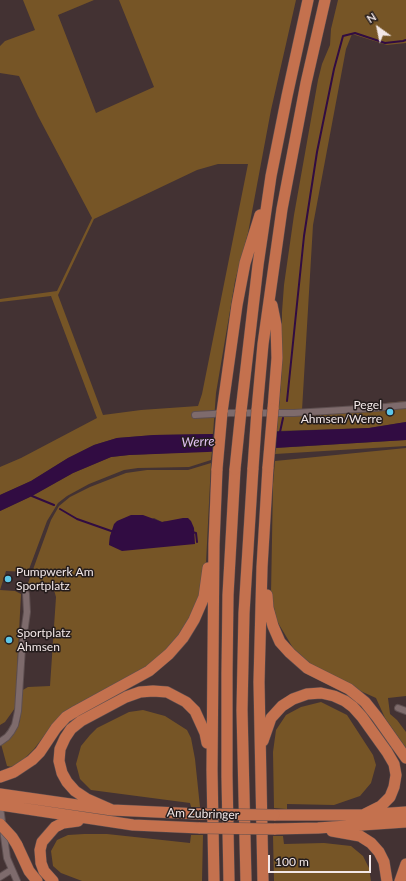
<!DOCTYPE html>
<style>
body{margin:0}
#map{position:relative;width:406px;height:881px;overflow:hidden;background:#433233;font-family:Lato,sans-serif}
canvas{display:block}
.north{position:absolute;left:358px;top:8px;width:40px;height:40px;-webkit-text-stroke:3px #241c1c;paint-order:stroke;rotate:327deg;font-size:11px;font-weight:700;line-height:16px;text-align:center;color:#f3e8e8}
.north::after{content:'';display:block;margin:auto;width:14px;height:18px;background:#f3e8e8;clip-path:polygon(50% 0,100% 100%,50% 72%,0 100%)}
.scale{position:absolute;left:268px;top:855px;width:103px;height:18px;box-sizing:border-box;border:2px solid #f3e8e8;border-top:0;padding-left:5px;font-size:12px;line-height:14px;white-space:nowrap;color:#f3e8e8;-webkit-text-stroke:3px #241c1c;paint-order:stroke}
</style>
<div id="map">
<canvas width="406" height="881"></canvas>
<div class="north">N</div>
<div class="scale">100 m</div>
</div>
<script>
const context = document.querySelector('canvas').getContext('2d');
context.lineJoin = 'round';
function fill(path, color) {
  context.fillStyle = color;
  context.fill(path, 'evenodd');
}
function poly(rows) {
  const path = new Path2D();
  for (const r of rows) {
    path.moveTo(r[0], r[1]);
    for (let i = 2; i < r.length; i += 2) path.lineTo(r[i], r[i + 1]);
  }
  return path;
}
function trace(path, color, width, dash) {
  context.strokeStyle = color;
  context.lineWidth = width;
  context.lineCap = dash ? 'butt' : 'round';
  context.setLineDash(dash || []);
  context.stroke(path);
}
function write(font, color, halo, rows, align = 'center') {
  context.font = font + ' Lato,sans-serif';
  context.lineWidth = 3;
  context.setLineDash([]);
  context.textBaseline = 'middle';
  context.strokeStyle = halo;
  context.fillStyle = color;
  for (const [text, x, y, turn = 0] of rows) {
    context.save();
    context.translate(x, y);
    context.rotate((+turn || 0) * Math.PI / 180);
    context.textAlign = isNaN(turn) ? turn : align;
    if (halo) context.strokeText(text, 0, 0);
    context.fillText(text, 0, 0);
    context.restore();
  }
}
fill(poly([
 [23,0,94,0,58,15,96,113,154,87,119,0,296,0,271,110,248,233,235,281,216,393,213,434,154,435,117,438,94,445,68,458,31,481,0,495,0,467,21,458,97,418,51,296,0,302,0,299,57,291,92,218,38,116,19,76,0,73,0,46,5,41,35,30],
 [218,164,248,164,202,394,198,406,141,410,103,415,58,295,94,219,197,170],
 [338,0,406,0,406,43,387,45,352,34,346,49,313,225,302,410,386,403,406,401,406,422,369,428,277,431,282,369,282,312,284,285,294,215,318,80,322,64,330,45,331,29],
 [406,440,406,446,275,454,276,448],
 [406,448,406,696,388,698,390,714,397,720,406,732,406,748,385,718,376,698,356,689,312,665,293,648,277,621,271,594,273,484,275,461],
 [212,451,211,460,189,467,138,468,124,470,89,484,67,496,58,503,47,521,28,572,6,571,0,590,15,591,21,594,15,708,5,722,0,725,0,511,32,496,73,473,111,457,129,455],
 [211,463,206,563,202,586,194,610,175,641,162,655,146,667,70,708,58,718,34,749,23,760,12,767,7,766,1,744,16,729,20,721,21,691,28,687,50,686,56,597,54,590,48,587,27,586,51,520,59,506,70,497,90,487,126,473,147,470,188,470],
 [154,518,162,522,167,521,109,545,110,536],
 [321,702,347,715,373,755,376,765,371,783,360,796,334,805,287,804,287,809,274,808,273,752,276,730,286,715,301,707],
 [143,710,165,716,187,730,191,738,195,759,200,807,191,807,190,803,91,790,80,779,76,764,81,746,90,735,97,728,129,712],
 [84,834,107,834,190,843,191,835,203,835,202,881,82,881,61,873,53,866,51,851,57,840,68,835],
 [273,836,283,836,284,844,324,843,351,846,363,856,369,868,371,881,274,881]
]), '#765526');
fill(poly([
 [406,422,406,440,207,452,129,455,111,457,73,473,32,496,0,511,0,495,31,481,68,458,94,445,117,438,154,435,213,434,369,428],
 [131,515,143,515,162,522,183,518,188,518,191,521,194,528,195,544,122,551,109,545,110,536,114,524,117,521]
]), '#310c42');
fill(poly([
 [277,429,276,450,212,453,213,432]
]), '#433233');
trace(poly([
 [287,401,304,236,317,152,334,69,343,36,355,33,385,43,403,41,406,40],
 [280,432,283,418],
 [32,496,54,505],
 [60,509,77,519,114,532],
 [192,532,196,533,197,542]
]), '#310c42', 2);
const street = poly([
 [195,415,230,413,294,413,375,408,406,405],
 [398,708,406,711],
 [0,742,7,737,11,732,15,725,18,711,22,648,27,612,26,594],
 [0,807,7,858,17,881],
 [0,877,11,870]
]);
const highway = poly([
 [272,305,276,325,277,358,273,409],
 [257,410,263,344,282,209,306,83,325,0],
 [241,411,258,265,271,176,287,96,308,0],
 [222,412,237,305,245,263,260,215],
 [267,595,268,608,273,626,280,642,290,653,307,668,349,689,365,702,377,717,406,758],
 [263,741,271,718,282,706,293,699,307,694,321,693,334,696,345,701,353,707,362,717,387,752,394,764,396,775,394,787,390,797,381,806,363,815],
 [0,777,14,772,32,760,40,752,56,728,66,717,76,711,149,671,169,654,183,638,194,620,204,597,208,568],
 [0,794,112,810,200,814],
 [0,805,133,825,200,828],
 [112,810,87,799,75,791,67,782,62,773,59,761,60,749,65,738,71,729,81,721,126,697,140,692,153,691,167,692,186,702,195,711,205,733,207,743],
 [274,815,363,815,406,812],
 [274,829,318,828,406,822],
 [332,831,360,836,371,843,379,852,384,862,387,881],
 [17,845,29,871,37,881],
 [53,881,44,871,41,863,40,850,42,842,55,827,63,823,78,821],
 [214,881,212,770,214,544,217,469],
 [229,881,227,777,227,673,228,595,235,469],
 [246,881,242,710,244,613,253,468],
 [263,881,259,682,262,567,268,467],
 [400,881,406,864]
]);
trace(street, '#5e4f50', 8);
trace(highway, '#5e4f50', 12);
trace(street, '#7e6b6c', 6);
trace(highway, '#c4714e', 11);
const highwayBridge = poly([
 [268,467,273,409],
 [253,468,257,410],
 [217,469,222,412],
 [235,469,241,411],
 [200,814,274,815],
 [0,824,12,837,17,845],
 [200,828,274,829]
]);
trace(highwayBridge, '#5e4f50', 12, []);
trace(highwayBridge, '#c4714e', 11);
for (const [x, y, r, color] of [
 [390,412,4,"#5dc7e8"],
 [8,579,4,"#5dc7e8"],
 [9,640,4,"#5dc7e8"]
]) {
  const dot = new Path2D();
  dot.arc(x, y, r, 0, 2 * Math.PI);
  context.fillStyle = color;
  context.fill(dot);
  trace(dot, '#241c1c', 1.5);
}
write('12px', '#f3e8e8', '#241c1c', [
 ["Pegel",382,405,"right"],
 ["Ahmsen/Werre",382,419,"right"],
 ["Pumpwerk Am",16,572],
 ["Sportplatz",16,586],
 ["Sportplatz",17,633],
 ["Ahmsen",17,647]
], 'left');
write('12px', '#f3e8e8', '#241c1c', [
 ["Am Zubringer",203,814,2]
]);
write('italic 13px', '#e2c2f5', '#241c1c', [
 ["Werre",198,442,-3]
]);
</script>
